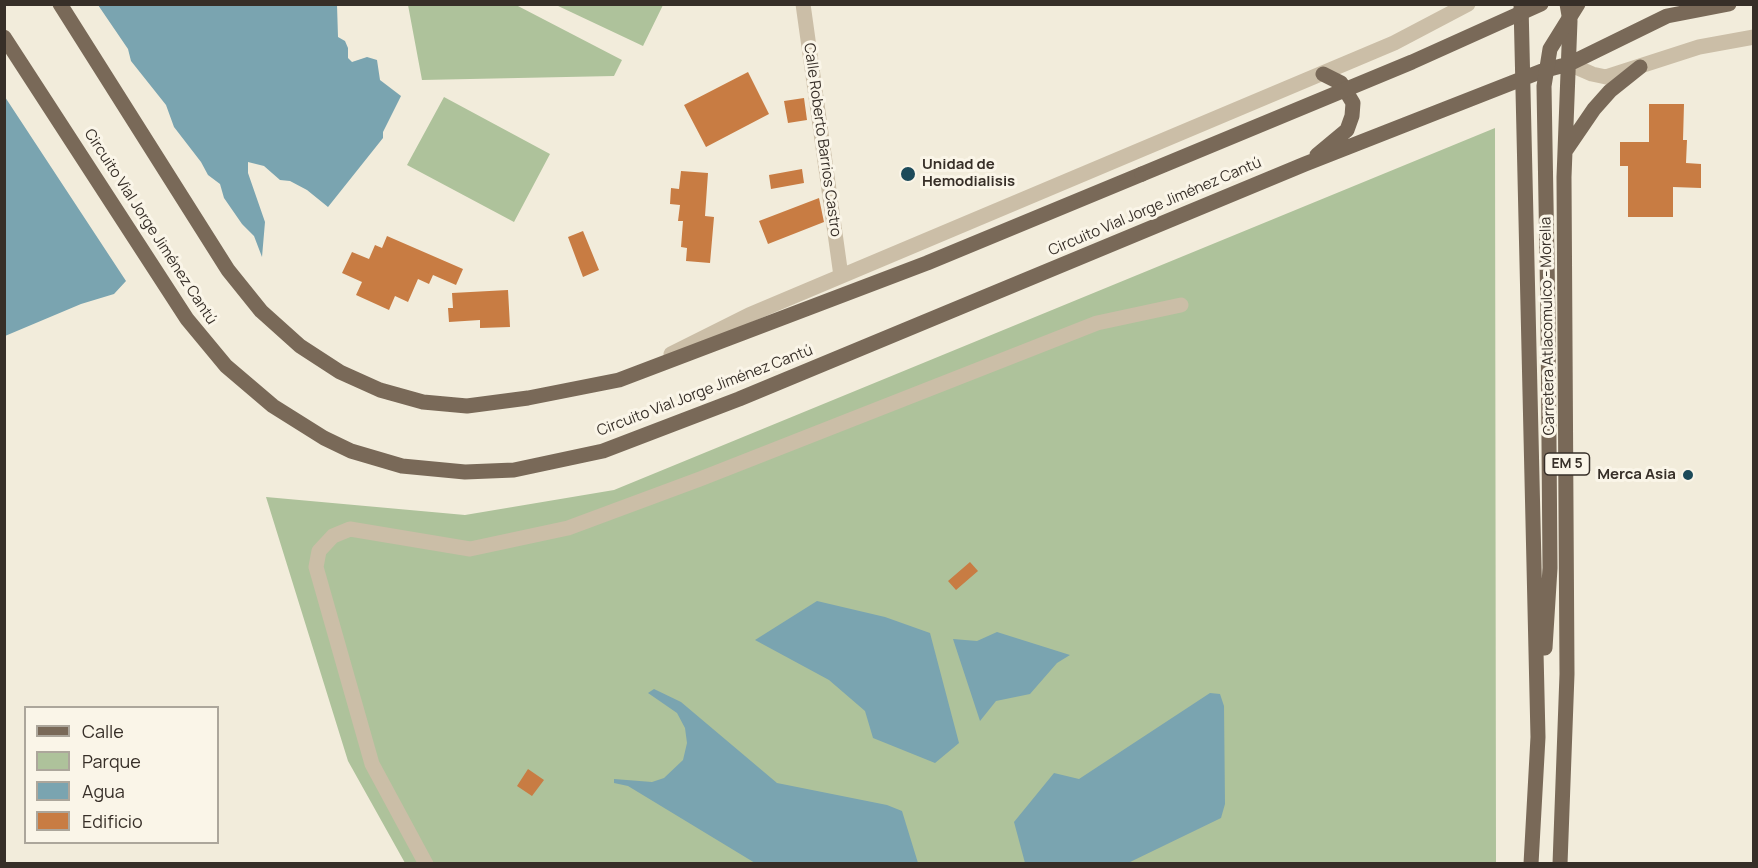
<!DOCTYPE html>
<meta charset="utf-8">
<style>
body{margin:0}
#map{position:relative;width:1758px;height:868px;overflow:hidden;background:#f2ecdb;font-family:Manrope,sans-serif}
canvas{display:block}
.frame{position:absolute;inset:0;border:6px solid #372f28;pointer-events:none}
.legend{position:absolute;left:24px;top:706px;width:195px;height:138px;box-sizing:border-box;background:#faf5e8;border:2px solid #aca69b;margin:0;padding:8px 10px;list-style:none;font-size:18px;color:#372f28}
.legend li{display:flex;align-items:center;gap:12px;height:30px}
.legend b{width:30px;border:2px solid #aca69b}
</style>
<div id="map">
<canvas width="1758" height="868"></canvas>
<div class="frame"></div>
<ul class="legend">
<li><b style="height:8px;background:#796958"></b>Calle</li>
<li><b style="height:16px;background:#aec29b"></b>Parque</li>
<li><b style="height:16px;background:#7aa4b0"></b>Agua</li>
<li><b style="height:16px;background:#c87c43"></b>Edificio</li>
</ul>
</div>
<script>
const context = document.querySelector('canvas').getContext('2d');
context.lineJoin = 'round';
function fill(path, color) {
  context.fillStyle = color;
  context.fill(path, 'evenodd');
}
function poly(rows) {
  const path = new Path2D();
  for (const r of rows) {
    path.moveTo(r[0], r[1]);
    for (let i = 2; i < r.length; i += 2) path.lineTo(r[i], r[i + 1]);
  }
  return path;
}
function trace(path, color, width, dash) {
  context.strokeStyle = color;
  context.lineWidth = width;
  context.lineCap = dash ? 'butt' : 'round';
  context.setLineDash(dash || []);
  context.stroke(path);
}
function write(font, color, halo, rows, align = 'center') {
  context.font = font + ' Manrope,sans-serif';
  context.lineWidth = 6;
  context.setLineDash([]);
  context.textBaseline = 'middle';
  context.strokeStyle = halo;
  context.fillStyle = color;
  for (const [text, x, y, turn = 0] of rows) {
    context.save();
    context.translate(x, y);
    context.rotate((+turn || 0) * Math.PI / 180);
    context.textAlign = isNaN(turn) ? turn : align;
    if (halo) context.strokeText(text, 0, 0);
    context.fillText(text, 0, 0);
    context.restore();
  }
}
fill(poly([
 [408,5,516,5,622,60,614,76,422,80],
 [556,5,663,5,643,46],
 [444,97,550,154,514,222,407,165],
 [1495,128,1496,863,405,863,348,761,266,497,465,515,614,490]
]), '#aec29b');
fill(poly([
 [98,5,337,5,338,37,345,41,348,48,348,58,352,62,367,57,377,60,380,80,401,96,383,132,383,138,328,207,307,190,290,181,280,180,264,166,248,162,248,173,265,222,262,257,254,236,242,224,224,198,220,184,208,175,201,162,174,127,166,105,131,61,128,49],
 [5,97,126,281,114,294,81,304,5,336],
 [817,601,885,617,930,633,959,743,935,763,873,738,865,711,829,680,755,640],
 [997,632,1070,655,1057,663,1030,694,996,701,980,721,953,639,977,641],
 [654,689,681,702,777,783,887,805,902,811,918,863,755,863,628,786,614,783,614,779,652,782,664,778,683,760,687,743,685,728,677,713,648,693],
 [1210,693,1220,694,1224,706,1225,804,1221,818,1128,863,1025,863,1014,822,1054,773,1079,779]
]), '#7aa4b0');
fill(poly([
 [748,72,769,114,706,147,684,105],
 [804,98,807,120,788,123,784,101],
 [1649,104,1684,104,1683,140,1687,140,1686,163,1701,164,1701,188,1673,187,1673,217,1628,217,1628,166,1620,166,1620,142,1649,142],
 [802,169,804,183,771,189,769,175],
 [681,171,708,173,705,216,714,217,710,263,686,261,687,248,681,247,683,221,678,221,680,205,670,204,671,188,679,189],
 [819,198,824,222,768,244,759,221],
 [583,231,599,270,583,277,568,237],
 [387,236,463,269,456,285,433,275,429,284,418,279,408,302,395,296,389,310,356,295,362,282,342,273,352,252,369,259,375,245,382,248],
 [508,290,510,327,480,328,480,320,449,322,448,308,453,308,452,293],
 [970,562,978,571,956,590,948,581],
 [528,769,544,780,532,796,517,786]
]), '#c87c43');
trace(poly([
 [803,4,841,276],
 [1569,64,1592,74,1606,77,1699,47,1754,37],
 [671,354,749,315,1394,43,1468,4],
 [426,864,372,764,316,567,319,551,333,536,350,529,470,549,568,528,700,479,1097,323,1181,305]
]), '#cbbea7', 15);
trace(poly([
 [60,4,228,270,261,311,300,346,340,372,380,390,423,402,467,406,528,398,619,380,927,263,1142,174],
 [1521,4,1538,737,1531,864],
 [4,37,187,319,226,366,273,406,324,438,351,451,402,466,465,472,514,470,603,451,739,399,1305,164,1542,71,1569,64,1667,16,1729,4],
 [1566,150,1594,109,1610,91,1640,67],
 [1317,155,1347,130,1352,116,1353,103,1341,83,1323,74],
 [1545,648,1550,568,1548,318],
 [1560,864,1567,674,1564,177,1570,21,1567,4]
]), '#796958', 15);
trace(poly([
 [1142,174,1412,62,1541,4],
 [1548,318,1544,86,1550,49,1578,4]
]), '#796958', 15);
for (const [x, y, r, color] of [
 [908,174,8,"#1c4a59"],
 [1688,475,6,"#1c4a59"]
]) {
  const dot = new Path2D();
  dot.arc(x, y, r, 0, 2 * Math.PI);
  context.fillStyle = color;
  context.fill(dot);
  trace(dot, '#faf5e8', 2);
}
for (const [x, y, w] of [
 [1567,464,45]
]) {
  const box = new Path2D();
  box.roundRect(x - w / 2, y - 11, w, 22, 4.5);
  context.fillStyle = '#faf5e8';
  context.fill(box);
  trace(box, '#372f28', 1.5);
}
write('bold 14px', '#372f28', null, [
 ["EM 5",1567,464]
]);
write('15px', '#372f28', '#faf5e8', [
 ["Calle Roberto Barrios Castro",822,140,82],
 ["Circuito Vial Jorge Jiménez Cantú",1155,207,-23],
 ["Circuito Vial Jorge Jiménez Cantú",150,227,57],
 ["Carretera Atlacomulco - Morelia",1548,326,-91],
 ["Circuito Vial Jorge Jiménez Cantú",705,391,-21]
]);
write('bold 15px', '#372f28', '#faf5e8', [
 ["Unidad de",922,165],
 ["Hemodialisis",922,182],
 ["Merca Asia",1676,475,"right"]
], 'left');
</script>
